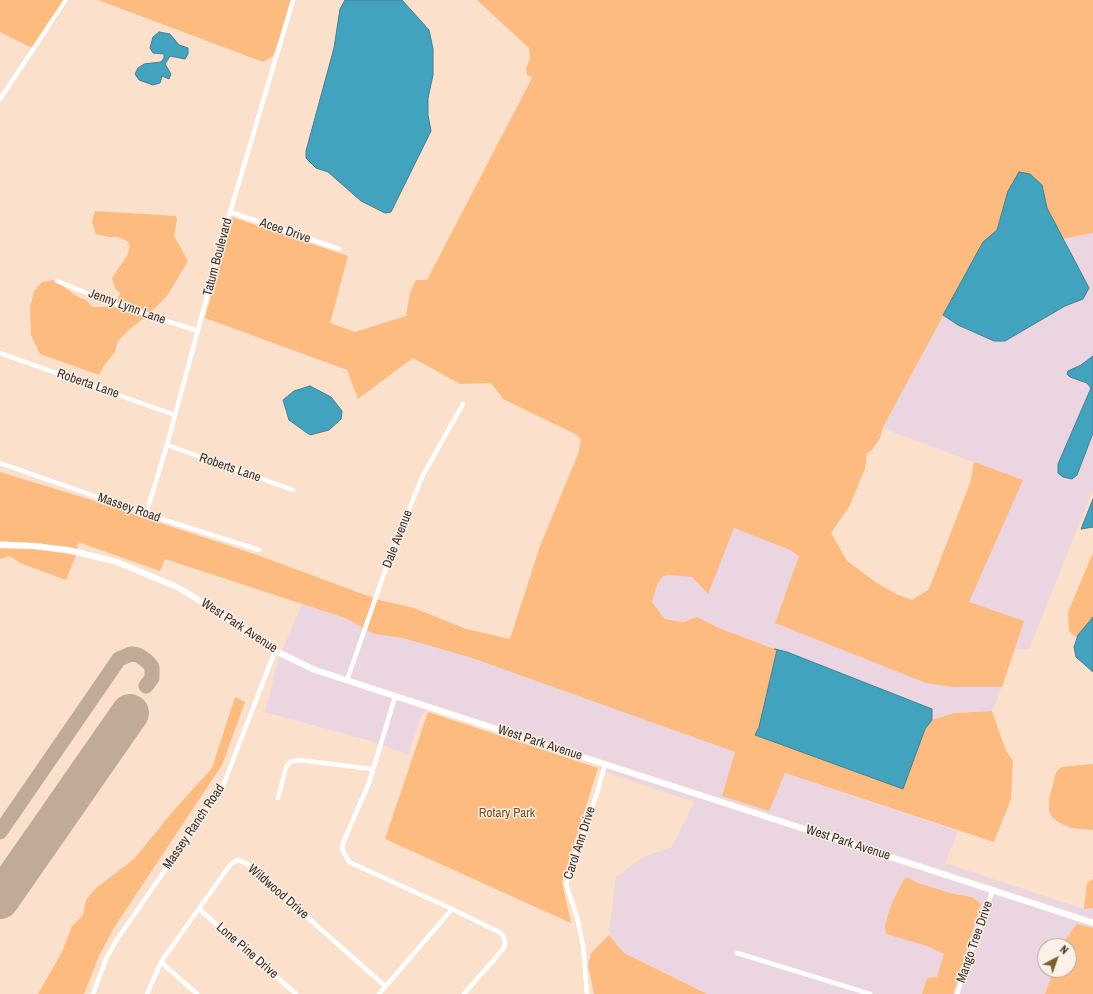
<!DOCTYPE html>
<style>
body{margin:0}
#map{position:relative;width:1093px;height:994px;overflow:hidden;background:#fbe0cb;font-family:"Archivo Narrow",sans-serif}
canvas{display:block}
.north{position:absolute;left:1037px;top:938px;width:40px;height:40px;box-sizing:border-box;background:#fcf1e8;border:1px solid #aea49b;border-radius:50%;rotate:41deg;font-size:11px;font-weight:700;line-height:16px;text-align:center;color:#3a3027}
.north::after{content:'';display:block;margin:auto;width:14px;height:18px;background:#796031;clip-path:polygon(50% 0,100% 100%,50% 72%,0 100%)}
</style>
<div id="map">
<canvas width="1093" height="994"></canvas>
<div class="north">N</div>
</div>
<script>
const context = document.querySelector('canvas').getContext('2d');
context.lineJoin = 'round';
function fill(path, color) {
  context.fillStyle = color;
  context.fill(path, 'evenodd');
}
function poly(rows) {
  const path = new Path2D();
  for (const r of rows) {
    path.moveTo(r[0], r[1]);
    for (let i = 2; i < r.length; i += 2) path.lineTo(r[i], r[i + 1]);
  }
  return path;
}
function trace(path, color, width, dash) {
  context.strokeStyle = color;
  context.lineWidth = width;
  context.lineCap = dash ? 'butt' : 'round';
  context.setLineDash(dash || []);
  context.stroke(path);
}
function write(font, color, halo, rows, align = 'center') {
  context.font = font + ' "Archivo Narrow",sans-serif';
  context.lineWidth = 3;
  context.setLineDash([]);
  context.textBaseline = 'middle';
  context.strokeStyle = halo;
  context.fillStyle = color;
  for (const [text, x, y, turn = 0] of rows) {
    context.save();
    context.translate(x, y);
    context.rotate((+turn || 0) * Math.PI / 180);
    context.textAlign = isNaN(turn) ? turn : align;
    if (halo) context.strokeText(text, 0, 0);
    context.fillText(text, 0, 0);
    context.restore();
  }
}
fill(poly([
 [1093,233,1093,356,1081,365,1068,371,1067,374,1070,377,1087,383,1091,388,1058,464,1077,475,1093,433,1093,489,1029,649,1013,650,1023,621,968,603,1022,480,893,432,883,427,943,315,958,325,994,341,1005,341,1065,306,1083,299,1062,239],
 [733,527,790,550,799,556,775,623,988,686,1002,687,992,711,954,713,932,720,932,709,787,652,775,649,719,628,697,617,683,622,665,618,652,602,657,585,663,576,675,574,692,576,708,593],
 [302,604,345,618,374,634,403,638,472,658,736,752,722,796,785,773,958,831,945,863,1084,909,1093,908,1093,919,317,667,282,650],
 [279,656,314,673,426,710,424,715,422,714,408,755,371,741,265,712],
 [599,766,992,892,1093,926,1093,928,1077,925,1065,940,1063,946,1045,946,1045,970,1054,970,1045,994,953,994,981,904,972,897,954,894,918,883,909,878,886,934,927,946,944,954,937,978,927,978,922,994,707,994,624,953,609,935,616,877,643,857,672,847,694,802,600,770]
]), '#ebd5e1');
fill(poly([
 [0,0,69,0,54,23,32,48,0,32],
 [98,0,294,0,273,56,263,62],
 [477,0,1093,0,1093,233,1062,239,1047,208,1042,185,1019,172,1008,191,997,230,983,242,883,427,880,438,871,451,867,453,865,469,849,507,831,533,847,561,877,583,896,594,912,600,928,590,931,584,970,483,974,462,1023,480,969,602,1024,621,1002,687,953,687,926,683,775,623,799,556,790,550,734,528,708,594,692,577,669,575,663,576,657,585,652,602,665,619,683,622,697,617,719,628,777,650,759,727,755,735,903,789,925,729,932,720,954,713,992,711,1006,751,1013,761,1011,799,994,842,785,773,769,811,722,796,735,752,472,658,403,638,374,634,345,618,165,559,160,571,78,542,77,549,35,543,0,541,0,472,85,498,260,556,379,600,414,608,466,629,510,639,540,546,578,454,581,440,577,435,503,399,491,383,460,384,413,358,358,399,347,370,205,318,232,217,348,256,330,323,355,332,406,316,410,293,416,280,427,280,532,78,527,75,526,68,530,59,529,48],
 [95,211,176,216,177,220,174,236,188,261,167,296,147,316,132,327,118,341,115,352,105,364,99,375,40,354,31,335,30,308,34,291,42,282,54,280,78,297,86,300,93,307,107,307,117,303,120,293,115,288,112,278,127,256,130,245,127,241,118,237,108,237,96,234,92,221],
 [0,548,34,549,76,555,66,580,20,563,10,556,0,559],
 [1093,553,1093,617,1077,638,1069,631,1068,612],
 [235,697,245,702,222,765,115,926,99,956,84,994,38,994,62,952,72,926,83,915,86,900,95,889,134,859,175,809,212,768],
 [428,712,598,768,562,882,571,923,385,839],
 [1093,764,1093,830,1071,828,1058,822,1052,817,1049,811,1049,799,1056,772,1061,767],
 [909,878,918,883,954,894,972,897,981,904,953,994,922,994,927,978,937,977,944,954,927,946,886,934,885,925,891,905,904,879],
 [1093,879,1093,908,1084,909,1087,883],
 [1077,924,1093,928,1093,994,1045,994,1054,970,1069,970,1069,946,1063,946,1065,940],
 [609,935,624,953,707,994,594,994,588,965,591,953]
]), '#fdbb80');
const water = poly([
 [345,0,402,0,429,30,433,49,433,75,428,98,428,115,431,131,391,212,385,213,361,201,328,172,316,168,306,158,306,151,334,48,340,9,345,0],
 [159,32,170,34,179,45,188,48,188,54,185,59,170,56,165,64,171,74,169,79,162,76,160,83,153,85,139,80,135,74,138,68,144,64,161,62,164,58,164,54,153,53,150,48,153,37,159,32],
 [1019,172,1030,174,1042,185,1047,208,1089,288,1083,299,1065,306,1005,341,994,341,958,325,943,315,983,242,997,230,1008,191,1019,172],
 [1093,356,1093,433,1077,475,1072,479,1063,477,1058,473,1058,464,1091,388,1087,383,1070,377,1067,374,1068,371,1081,365,1093,356],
 [310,386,331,397,342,411,341,419,329,430,310,435,289,420,283,400,294,391,310,386],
 [1093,499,1093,527,1081,529,1093,499],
 [1093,617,1093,672,1076,657,1074,647,1078,635,1093,617],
 [775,649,787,652,932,709,932,720,925,729,903,789,755,735,759,727,777,650,775,649]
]);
fill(water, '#42a3bf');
trace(water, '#408091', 1);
trace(poly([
 [0,832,119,659,131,654,138,655,147,661,152,667,152,678,146,686]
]), '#c0aa98', 15);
trace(poly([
 [0,900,130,713]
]), '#c0aa98', 38);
trace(poly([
 [0,99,66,0],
 [230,212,339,249],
 [57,281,111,303,198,331],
 [0,353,175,415],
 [167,445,293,490],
 [0,463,146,514,259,550],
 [146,514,167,445,226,226,293,0],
 [347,680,392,551,423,475,463,404],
 [395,697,369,783,343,843,342,849,349,862,452,909,499,932,503,935,505,942,504,948,464,994],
 [278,798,286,767,290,762,299,760,372,769],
 [199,909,296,994],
 [737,953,870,994],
 [161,962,197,994],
 [93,994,106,959,116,941,223,786,275,651],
 [147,994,161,962,230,865,237,860,246,863,385,986],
 [379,994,452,909],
 [587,994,583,945,577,917,566,884,598,790,605,764],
 [957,994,993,889]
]), '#fff', 4.5);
trace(poly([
 [0,545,34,546,68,550,117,562,177,587,220,613,275,651,315,670,1093,923]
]), '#fff', 6);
write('13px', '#3a3027', '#fcf1e8', [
 ["Acee Drive",285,231,19],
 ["Tatum Boulevard",218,257,-75],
 ["Jenny Lynn Lane",127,307,20],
 ["Roberta Lane",88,384,19],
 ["Roberts Lane",230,468,19],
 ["Massey Road",129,508,19],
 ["Dale Avenue",398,539,-69],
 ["West Park Avenue",239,626,33],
 ["West Park Avenue",540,743,18],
 ["Massey Ranch Road",194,827,-56],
 ["Carol Ann Drive",580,843,-72],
 ["West Park Avenue",848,843,18],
 ["Wildwood Drive",278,892,41],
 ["Mango Tree Drive",975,942,-71],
 ["Lone Pine Drive",247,951,41]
]);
write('13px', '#794916', '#fcf1e8', [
 ["Rotary Park",507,814]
]);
</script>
